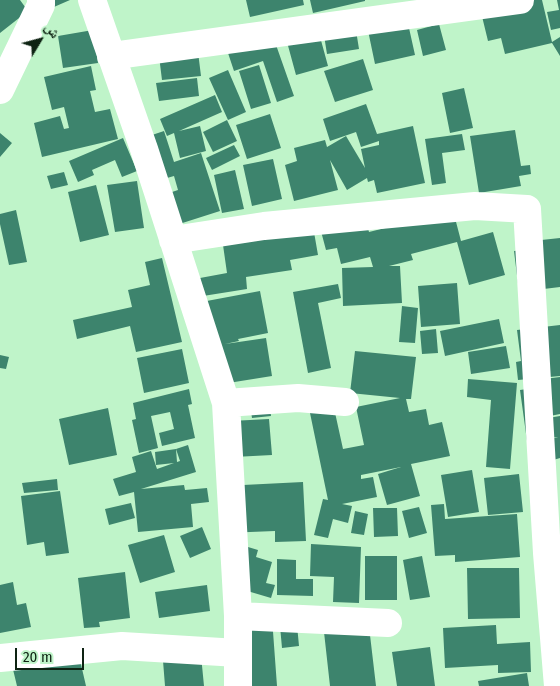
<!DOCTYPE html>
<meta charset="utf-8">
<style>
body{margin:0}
#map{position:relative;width:560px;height:686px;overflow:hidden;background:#bff4c9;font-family:"Fira Sans Condensed","Noto Naskh Arabic",sans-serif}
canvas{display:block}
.north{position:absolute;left:15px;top:15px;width:50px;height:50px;-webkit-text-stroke:4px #bff4c9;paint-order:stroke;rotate:53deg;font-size:14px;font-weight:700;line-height:20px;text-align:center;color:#0e2313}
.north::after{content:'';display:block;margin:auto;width:18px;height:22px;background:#0e2313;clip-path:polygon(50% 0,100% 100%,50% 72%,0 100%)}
.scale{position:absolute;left:15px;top:648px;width:69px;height:22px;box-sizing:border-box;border:2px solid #0e2313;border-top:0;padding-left:6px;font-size:15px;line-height:18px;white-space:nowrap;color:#0e2313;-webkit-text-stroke:4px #bff4c9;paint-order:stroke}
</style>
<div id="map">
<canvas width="560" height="686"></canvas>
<div class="north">ش</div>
<div class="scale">20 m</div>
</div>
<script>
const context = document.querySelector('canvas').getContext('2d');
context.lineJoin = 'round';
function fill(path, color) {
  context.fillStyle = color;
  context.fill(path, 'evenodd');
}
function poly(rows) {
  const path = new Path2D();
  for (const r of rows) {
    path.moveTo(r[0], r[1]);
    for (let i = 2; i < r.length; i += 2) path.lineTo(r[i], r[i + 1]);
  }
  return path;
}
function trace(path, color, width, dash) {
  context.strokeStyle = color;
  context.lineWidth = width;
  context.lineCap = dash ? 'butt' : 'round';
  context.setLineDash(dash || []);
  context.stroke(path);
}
fill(poly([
 [0,0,20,0,28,11,0,33],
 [43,0,70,0,47,10],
 [246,0,303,0,304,5,250,17],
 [310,0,365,0,365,1,313,13],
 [496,0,542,0,552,42,560,37,560,56,552,43,505,54,501,38,488,41,479,4],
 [557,0,560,0,560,28,551,30,547,12,559,10],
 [354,18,359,49,327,54,322,23],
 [407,19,415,55,375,64,366,21],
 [316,22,328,66,296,75,284,31],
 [439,24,446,50,423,56,417,30],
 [269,25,294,96,277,102,263,61,234,71,224,41],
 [93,30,98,63,63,68,58,36],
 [197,44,201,76,162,80,158,48],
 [363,59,373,90,335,102,324,71],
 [259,65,271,103,251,109,239,71],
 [91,66,96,90,90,91,95,112,110,109,118,139,42,157,34,123,60,116,64,129,69,128,64,107,52,110,44,77],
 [228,70,246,112,228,120,209,78],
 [197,78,199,96,159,101,156,83],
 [464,88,473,128,450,133,442,93],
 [215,95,222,112,179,131,200,126,206,151,180,158,174,133,167,136,160,119],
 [366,104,377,134,413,126,425,183,377,193,374,180,368,182,367,178,347,190,330,160,338,190,294,201,285,165,297,161,294,148,325,140,327,147,346,136,365,168,361,149,379,145,379,141,361,147,356,132,330,141,323,119],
 [270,114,281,148,247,159,236,125],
 [227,120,237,141,213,152,203,132],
 [515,130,521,166,530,165,531,174,519,176,521,186,479,193,470,136],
 [164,131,174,162,201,153,220,211,173,226,163,195,178,190,174,176,160,180,146,137],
 [0,133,12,143,0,157],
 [462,134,465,150,442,153,446,183,432,185,425,139],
 [123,138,137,171,122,177,115,160,92,170,94,175,78,182,69,161],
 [234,145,240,156,212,170,206,158],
 [273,159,282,199,252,206,243,165],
 [235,170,244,209,222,213,214,175],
 [64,172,68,185,51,189,47,176],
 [137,181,144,228,115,232,107,185],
 [96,185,109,235,80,242,68,192],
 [449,195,461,241,493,232,505,275,469,285,457,242,411,254,413,260,389,266,400,266,402,303,343,306,342,268,373,267,370,257,341,264,337,248,326,250,318,220,363,209,369,232,409,222,405,206],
 [16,210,27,262,9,265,0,224,0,214],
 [311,215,318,255,290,260,292,270,246,277,247,289,203,296,200,278,227,273,223,245],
 [560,238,560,287,519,292,514,251,533,249,532,241],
 [162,258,182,342,136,352,130,326,77,339,73,320,132,307,128,290,150,285,145,262],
 [457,283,460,324,421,327,418,286],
 [338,284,341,298,318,303,331,368,308,373,293,292],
 [260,291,268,333,238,339,239,341,225,344,266,338,272,376,222,384,196,303],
 [402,306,418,308,415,343,399,342],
 [499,319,504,343,445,356,440,331],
 [560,325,560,376,518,380,516,362,521,361,517,330],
 [436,329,438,353,422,354,420,331],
 [506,346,510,368,471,374,468,352],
 [182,349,189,383,144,393,137,358],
 [355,351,416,357,411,399,406,399,409,412,426,409,429,425,442,422,450,456,411,464,420,496,387,505,378,474,401,467,361,475,361,479,373,477,377,497,342,504,352,506,348,523,333,519,328,538,314,535,323,499,328,500,310,413,334,408,343,449,364,445,356,407,400,398,350,393],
 [0,355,9,357,6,369,0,368],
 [560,377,560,414,550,416,544,379],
 [468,379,517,383,510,469,486,467,491,400,467,397],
 [534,388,548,418,560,416,560,458,533,466,527,446,558,437,527,441,520,390],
 [189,389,192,404,188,405,195,438,162,446,159,433,174,429,170,412,151,416,158,448,139,453,132,420,136,419,133,403],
 [269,397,271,416,252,418,249,399],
 [108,408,117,455,69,465,59,419],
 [269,419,272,455,234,457,231,421],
 [188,445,196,472,141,489,184,485,185,490,207,488,209,502,191,504,193,527,138,532,134,492,119,496,113,479,136,472,132,457,151,451,157,469,174,463,156,465,155,452,176,449,177,462,180,461,176,449],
 [472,470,479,512,448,517,441,475],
 [519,474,523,512,488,515,484,478],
 [57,479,58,490,24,493,22,483],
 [303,482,306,541,275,542,275,531,225,533,223,486],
 [60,491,69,553,46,556,44,542,27,545,21,496],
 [131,503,135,518,109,525,105,509],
 [444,504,445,519,517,514,520,557,455,562,455,555,435,556,431,505],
 [419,507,427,533,409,538,402,511],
 [373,508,397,508,398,536,374,537],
 [355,511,368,514,364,535,351,533],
 [202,527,211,549,190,558,180,536],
 [164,535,175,572,140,583,128,545],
 [228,541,258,550,256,557,272,562,266,583,275,585,271,598,244,590],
 [311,544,361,547,359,603,333,602,334,577,310,576],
 [365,556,397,556,397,600,365,600],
 [422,556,430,597,410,600,403,560],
 [277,559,296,560,296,579,313,579,313,596,277,595],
 [467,568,519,568,520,618,468,619],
 [125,572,130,618,99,622,100,627,84,628,78,578],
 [13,582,17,605,26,603,31,627,0,633,0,585],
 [207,585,210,611,159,618,155,592],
 [272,618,277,686,232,686,232,621],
 [368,618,376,686,330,686,323,623],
 [297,625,299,646,282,648,280,626],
 [496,625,497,644,530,642,531,672,498,673,498,665,445,668,443,628],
 [200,645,204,686,165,686,162,648],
 [77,647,86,686,17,686,10,657,23,654,27,670,49,664],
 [430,647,435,686,397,686,392,652],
 [527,673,529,686,479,686,478,681]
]), '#3d846d');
trace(poly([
 [92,0,144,149,226,403,238,616,238,686],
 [111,56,520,0],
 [0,90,41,5,41,0],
 [173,240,264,226,475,206,527,209,547,553,558,686],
 [226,403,298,398,345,402],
 [238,616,388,623],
 [0,658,122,646,238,653]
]), '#fff', 28);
</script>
